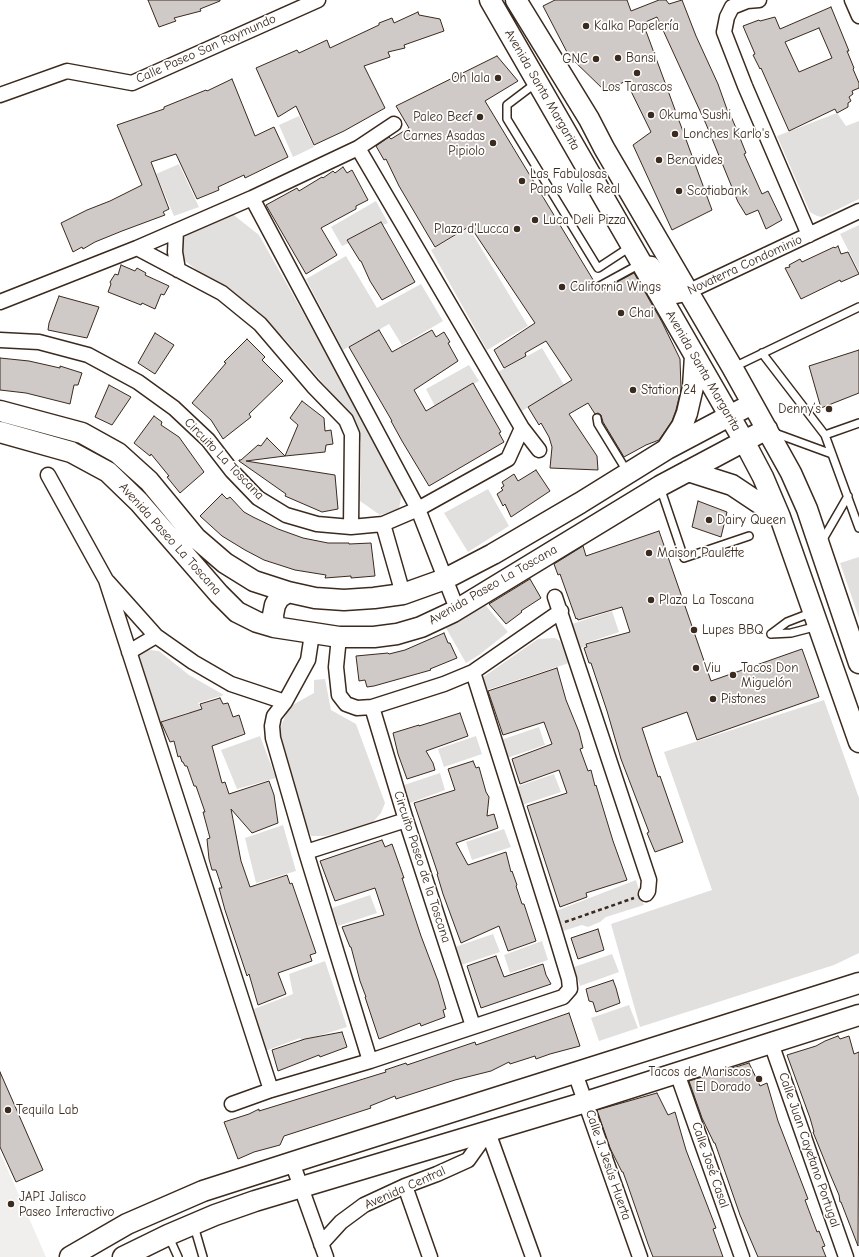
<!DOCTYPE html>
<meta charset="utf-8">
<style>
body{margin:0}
canvas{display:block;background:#fff}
</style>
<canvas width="859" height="1257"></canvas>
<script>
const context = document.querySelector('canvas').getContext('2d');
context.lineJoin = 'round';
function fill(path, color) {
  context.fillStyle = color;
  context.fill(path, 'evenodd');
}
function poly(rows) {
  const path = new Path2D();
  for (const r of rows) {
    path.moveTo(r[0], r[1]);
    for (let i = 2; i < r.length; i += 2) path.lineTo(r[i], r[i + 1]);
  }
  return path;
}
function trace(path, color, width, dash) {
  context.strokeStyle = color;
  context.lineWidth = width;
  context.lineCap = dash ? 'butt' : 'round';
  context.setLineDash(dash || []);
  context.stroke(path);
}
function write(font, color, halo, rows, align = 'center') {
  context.font = font + ' "Comic Neue",sans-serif';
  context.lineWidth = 3.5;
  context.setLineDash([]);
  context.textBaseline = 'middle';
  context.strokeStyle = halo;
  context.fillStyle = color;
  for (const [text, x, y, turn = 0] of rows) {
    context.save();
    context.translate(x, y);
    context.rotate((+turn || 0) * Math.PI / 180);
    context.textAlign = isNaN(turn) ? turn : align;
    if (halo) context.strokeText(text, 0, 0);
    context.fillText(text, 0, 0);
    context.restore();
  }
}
fill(poly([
 [0,1152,46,1257,0,1257]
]), '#f1efee');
fill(poly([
 [837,113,846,126,859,121,859,199,822,217,817,216,810,212,777,136],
 [299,116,314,147,293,157,279,125],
 [179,164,199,207,174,216,156,174],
 [376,201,388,223,383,225,381,221,347,240,349,243,342,246,331,227],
 [230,212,259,235,391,468,402,492,399,509,380,515,360,501,361,442,348,412,283,337,180,257,180,239],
 [859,225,859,271,840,234],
 [469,228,528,326,487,350,431,250],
 [346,256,377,308,421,284,443,321,402,345,389,324,343,350,306,279],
 [542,348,564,385,522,411,498,372],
 [469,365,479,381,440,402,436,408,426,389],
 [488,489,509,526,468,552,444,513],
 [859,557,859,618,840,563],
 [482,601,508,632,479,655,466,663,446,628],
 [612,611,619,632,586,643,587,646,581,648,572,624],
 [555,638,560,641,569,663,484,691,479,680,538,639],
 [150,650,159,651,189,675,224,695,198,703,209,726,191,717,189,712,160,722,161,726,156,727,135,660,140,652],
 [325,679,331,710,356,724,385,803,381,813,372,823,325,836,311,836,300,810,279,731,289,707,314,693,314,680],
 [824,700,859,798,859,953,834,965,640,1027,611,924,712,890,664,752],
 [539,727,545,745,507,758,501,740],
 [260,736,276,778,237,789,221,750],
 [476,736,482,754,444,767,438,749],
 [440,773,445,790,410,803,404,785],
 [554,774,561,792,522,805,516,787],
 [283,825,296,871,256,883,245,838],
 [504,829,511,847,472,860,466,842],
 [636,880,644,905,606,917,600,922,588,927,582,925,563,931,556,911],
 [370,895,377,913,338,926,332,908],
 [493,934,500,952,461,965,455,947],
 [542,941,548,960,510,973,504,955],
 [612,954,619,972,580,986,574,967],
 [325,961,347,1027,302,1041,300,1038,265,1051,254,1009,293,994,289,974],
 [629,1005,638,1028,599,1041,591,1018]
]), '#e2e0de');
const building = poly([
 [148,0,220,0,220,1,200,9,201,11,174,18,176,21,159,27,148,0],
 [555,0,627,0,631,11,659,0,666,0,669,4,682,0,696,36,718,84,729,115,730,114,736,128,746,153,744,154,762,194,768,191,782,220,766,229,758,210,746,215,738,202,706,124,657,17,643,23,712,210,672,230,633,145,651,132,626,81,605,91,569,56,543,6,555,0],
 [831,7,849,51,847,51,854,68,853,69,859,83,859,88,852,91,853,94,849,97,851,101,848,103,848,107,837,113,835,109,789,131,761,68,760,69,753,55,755,54,743,26,759,20,760,21,775,17,780,29,831,7],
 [819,28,832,58,799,72,785,42,819,28],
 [418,12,419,15,440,19,444,31,404,45,405,48,388,52,390,57,364,66,385,108,344,131,314,145,296,106,278,117,256,68,297,50,299,53,327,40,330,48,379,25,379,23,392,18,394,23,418,12],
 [497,56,518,81,485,101,595,283,593,286,594,290,598,292,600,291,634,273,662,322,680,359,681,389,676,410,672,421,659,440,646,445,624,457,603,422,601,415,598,413,595,414,588,403,569,414,597,456,598,470,550,468,552,447,549,437,541,423,539,425,528,407,572,380,546,341,525,353,526,356,504,368,494,350,535,323,470,226,435,247,399,186,386,159,384,160,376,146,389,137,391,139,409,128,396,106,497,56],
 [232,79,255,136,274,127,288,157,245,178,244,175,218,187,219,190,197,199,176,154,151,162,169,209,163,212,165,215,122,231,95,242,83,249,82,247,73,252,61,223,87,210,110,201,142,185,117,125,164,109,164,107,206,90,207,91,232,79],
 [343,167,347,173,352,170,368,200,356,206,356,209,321,228,337,255,306,274,266,205,297,188,299,191,322,177,323,178,333,171,335,173,343,167],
 [381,222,415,282,382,300,370,281,361,261,360,261,347,240,381,222],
 [838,246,841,254,848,252,859,274,841,282,840,280,801,299,785,268,790,267,789,265,800,259,802,262,834,247,835,248,838,246],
 [121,265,135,271,137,268,146,273,145,275,169,286,164,295,161,294,155,309,142,303,141,305,108,292,111,284,110,282,115,274,118,275,121,265],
 [59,296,99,307,87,338,48,330,49,323,59,296],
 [379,330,392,352,432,330,436,337,444,332,450,342,448,343,458,361,414,390,426,411,473,383,501,432,499,433,504,442,429,486,402,441,391,421,392,421,349,347,379,330],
 [155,333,174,345,155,374,138,363,155,333],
 [247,339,265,357,262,360,283,381,249,414,251,417,223,439,211,420,192,403,226,363,224,362,247,339],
 [859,350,859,393,821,408,809,366,859,350],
 [0,358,29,361,60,368,60,366,82,373,78,385,74,385,70,404,26,393,0,390,0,358],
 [109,385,131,397,112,425,95,417,109,385],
 [302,401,324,418,325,431,331,430,333,444,326,445,325,452,285,456,298,425,290,418,302,401],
 [154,416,162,422,161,425,179,437,204,472,180,493,167,477,169,476,151,454,150,456,134,443,154,416],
 [267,438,285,456,246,461,335,475,338,509,322,512,285,496,286,494,239,461,239,460,241,460,258,445,261,446,267,438],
 [536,470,550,491,511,517,505,504,503,506,497,494,503,490,501,488,504,486,502,482,514,474,518,481,536,470],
 [222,494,227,499,230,497,244,512,253,517,278,529,303,538,328,543,349,543,349,544,371,543,375,576,351,578,351,576,325,578,326,575,295,570,264,560,245,550,222,536,200,516,222,494],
 [698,501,727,512,721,537,692,527,698,501],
 [659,531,711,681,802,649,819,697,697,740,687,712,642,728,658,777,660,776,683,842,655,852,647,833,649,832,621,759,607,711,591,663,589,663,584,648,587,647,586,644,630,632,622,607,578,620,577,618,576,619,560,574,558,575,554,564,583,546,586,556,659,531],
 [530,579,541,598,521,611,522,612,506,624,489,604,530,579],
 [444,633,448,643,450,643,457,658,430,669,431,670,374,686,367,687,365,680,359,681,356,656,388,653,389,654,405,650,444,633],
 [557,668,566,700,579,732,583,748,580,749,588,771,591,770,595,786,596,785,613,841,627,880,586,893,587,897,560,907,527,806,567,793,559,770,520,784,512,759,552,744,544,722,503,735,488,691,557,668],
 [220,698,223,704,228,703,233,717,239,715,245,734,212,746,222,783,225,782,229,794,269,781,274,795,278,823,252,833,231,809,241,861,250,887,287,875,290,884,292,883,316,953,310,955,312,961,278,973,286,994,258,1005,249,974,247,976,225,910,219,888,222,888,216,870,212,870,209,859,207,839,210,838,203,812,205,812,196,786,194,786,187,766,185,766,183,762,182,762,180,756,178,757,174,741,170,742,161,722,202,709,200,704,220,698],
 [460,713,468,736,426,751,433,763,435,770,407,779,398,754,393,733,419,725,419,726,460,713],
 [473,761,476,768,479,767,486,792,489,797,487,816,494,814,498,828,456,843,468,865,506,852,511,872,512,871,517,885,516,886,522,904,524,904,536,941,508,951,499,926,461,943,443,894,437,874,438,874,414,803,455,790,448,769,473,761],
 [382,840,385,847,392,844,404,878,402,878,421,936,438,981,446,1009,443,1010,445,1017,421,1026,420,1023,379,1039,365,997,366,997,360,981,351,947,350,947,342,927,384,915,375,888,335,901,320,861,382,840],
 [598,929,604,950,578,959,571,938,598,929],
 [496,956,504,977,543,964,546,975,551,984,481,1008,467,966,496,956],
 [613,980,616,988,620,1003,596,1012,593,1002,589,1001,586,989,613,980],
 [569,1013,580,1046,550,1054,536,1059,535,1056,510,1064,509,1062,491,1071,455,1080,396,1099,395,1096,370,1106,371,1108,284,1136,280,1145,254,1152,238,1159,224,1122,249,1114,259,1109,259,1111,386,1072,385,1070,406,1063,407,1065,475,1042,476,1045,569,1013],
 [342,1032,347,1047,320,1057,319,1055,278,1071,272,1050,305,1039,342,1032],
 [838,1036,840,1039,849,1036,854,1054,859,1052,858,1246,841,1202,840,1202,839,1195,830,1174,813,1132,814,1132,810,1118,787,1055,816,1046,825,1041,838,1036],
 [749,1063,760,1086,767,1083,778,1121,808,1199,805,1200,817,1232,819,1231,825,1246,822,1247,826,1257,758,1257,740,1215,715,1143,714,1143,702,1118,689,1081,749,1063],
 [0,1072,43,1170,16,1182,0,1147,0,1072],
 [657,1093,668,1115,675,1112,686,1150,716,1228,713,1229,723,1257,653,1257,648,1244,628,1186,623,1172,622,1172,610,1148,597,1110,657,1093]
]);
fill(building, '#cfcac7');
trace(building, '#3b2a1e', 1);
const lane = poly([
 [536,83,507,105,507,119,598,268,630,247],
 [598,287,640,264],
 [762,353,825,435,859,528],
 [734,367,859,307],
 [597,418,598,424,628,473],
 [772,432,832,454],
 [825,435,859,423],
 [660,487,684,558,749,536],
 [822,541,848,496],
 [771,634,791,633,818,626],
 [771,634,787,622,813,612],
 [194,1226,203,1257],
 [168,1235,178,1257]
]);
const street = poly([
 [759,0,747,1,732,7,727,17,724,32,745,86,809,235],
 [852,0,859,16],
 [0,95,67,71,132,83,318,0],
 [358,148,522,428,539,450],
 [252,198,418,509,457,609],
 [176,231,175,252,178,270],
 [137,248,222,293,260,324,313,386,346,420,352,434,351,527],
 [642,263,652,264,660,274,673,293,676,296,681,295,859,211],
 [0,302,137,248,252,198,358,148,394,124],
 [0,340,39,342,88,355,138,382,174,408,208,440,232,471,258,498,286,515,317,524,351,527,383,524,418,509,508,459,522,428],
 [48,475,106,580,156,636,193,662,231,684,285,702],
 [383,524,403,594],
 [106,580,271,1090],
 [555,597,649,880,648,891,646,894],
 [312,634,308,660,285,702,274,716,272,726,273,738,306,852,370,1061],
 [339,637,336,667,339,695,346,704,357,708,372,707,444,684,473,672,561,611],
 [129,652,156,636],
 [372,707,406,820,473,1026],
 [306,852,406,820],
 [771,1043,846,1257],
 [575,1073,640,1257],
 [677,1073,742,1257],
 [232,1104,271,1090,370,1061,563,997,570,989,569,979,553,926,473,672],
 [488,1132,533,1257],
 [292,1162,326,1257],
 [405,1186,430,1257],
 [321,1244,341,1222,364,1205,405,1186,437,1174,468,1160,488,1132]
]);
const secondary = poly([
 [490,0,744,441,763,477,780,517,859,742],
 [516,0,589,119,604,148,732,367,791,473,807,509,859,663],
 [0,411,82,433,118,453,149,481,196,538,225,563,254,581,288,592,315,598,344,600,374,598,403,594,445,579,493,554,580,503,667,449,752,404],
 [0,432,71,452,108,472,139,502,219,594,237,612,257,622,274,627,339,637,374,637,397,634,421,627,453,612,660,486,767,429],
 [668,447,682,426,687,413,693,387,695,356],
 [688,471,732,485,780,517],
 [274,627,273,615,275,605,279,598,288,592],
 [70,1257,127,1224,203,1191,312,1156,859,983],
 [123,1257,168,1235,215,1215,255,1201,586,1102,859,1015]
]);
trace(lane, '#3b2a1e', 10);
trace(street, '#3b2a1e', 17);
trace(secondary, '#3b2a1e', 23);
trace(poly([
 [565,922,634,898]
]), '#3b2a1e', 2.5, [4, 3]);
trace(lane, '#fff', 7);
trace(street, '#fff', 14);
trace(secondary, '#fff', 20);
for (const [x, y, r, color] of [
 [586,26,4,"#3b2a1e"],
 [618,58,4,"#3b2a1e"],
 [596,59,4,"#3b2a1e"],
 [637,73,4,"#3b2a1e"],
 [498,78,4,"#3b2a1e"],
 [651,115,4,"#3b2a1e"],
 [480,117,4,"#3b2a1e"],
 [675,134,4,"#3b2a1e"],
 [493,143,4,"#3b2a1e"],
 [659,160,4,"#3b2a1e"],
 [522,181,4,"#3b2a1e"],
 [679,191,4,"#3b2a1e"],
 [535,220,4,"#3b2a1e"],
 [517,229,4,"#3b2a1e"],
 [562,287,4,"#3b2a1e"],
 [621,313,4,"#3b2a1e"],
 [633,390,4,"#3b2a1e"],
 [829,409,4,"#3b2a1e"],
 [709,520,4,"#3b2a1e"],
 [649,553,4,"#3b2a1e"],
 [651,600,4,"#3b2a1e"],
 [694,630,4,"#3b2a1e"],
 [696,668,4,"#3b2a1e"],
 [733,675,4,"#3b2a1e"],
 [713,699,4,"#3b2a1e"],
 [759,1079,4,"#3b2a1e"],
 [8,1110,4,"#3b2a1e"],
 [11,1204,4,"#3b2a1e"]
]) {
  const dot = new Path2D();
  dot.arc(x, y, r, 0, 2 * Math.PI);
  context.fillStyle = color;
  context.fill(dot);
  trace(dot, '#fff', 1.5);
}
write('13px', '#3b2a1e', '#fff', [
 ["Kalka Papelería",594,26],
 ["Bansi",626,58],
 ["GNC",588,59,"right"],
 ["Oh lala",490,78,"right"],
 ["Los Tarascos",637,87,"center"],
 ["Okuma Sushi",659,115],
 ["Paleo Beef",472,117,"right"],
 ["Lonches Karlo's",683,134],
 ["Carnes Asadas",485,136,"right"],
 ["Pipiolo",485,151,"right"],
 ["Benavides",667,160],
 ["Las Fabulosas",530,174],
 ["Papas Valle Real",530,189],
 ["Scotiabank",687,191],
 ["Luca Deli Pizza",543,220],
 ["Plaza d'Lucca",509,229,"right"],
 ["California Wings",570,287],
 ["Chai",629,313],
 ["Station 24",641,390],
 ["Denny’s",821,409,"right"],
 ["Dairy Queen",717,520],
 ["Maison Paulette",657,553],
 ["Plaza La Toscana",659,600],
 ["Lupes BBQ",702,630],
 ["Viu",704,668],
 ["Tacos Don",741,668],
 ["Miguelón",741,683],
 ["Pistones",721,699],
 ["Tacos de Mariscos",751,1072,"right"],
 ["El Dorado",751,1087,"right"],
 ["Tequila Lab",16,1110],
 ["JAPI Jalisco",19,1197],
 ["Paseo Interactivo",19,1212]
], 'left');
write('13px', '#3b2a1e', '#fff', [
 ["Calle Paseo San Raymundo",206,49,-24],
 ["Avenida Santa Margarita",542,90,60],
 ["Novaterra Condominio",745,265,-25],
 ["Avenida Santa Margarita",703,371,60],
 ["Circuito La Toscana",224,459,46],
 ["Avenida Paseo La Toscana",170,539,48],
 ["Avenida Paseo La Toscana",493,585,-30],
 ["Circuito Paseo de la Toscana",422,867,72],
 ["Calle Juan Cayetano Portugal",809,1150,71],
 ["Calle J. Jesús Huerta",608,1165,71],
 ["Calle José Casal",710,1165,71],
 ["Avenida Central",405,1188,-24]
]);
</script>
